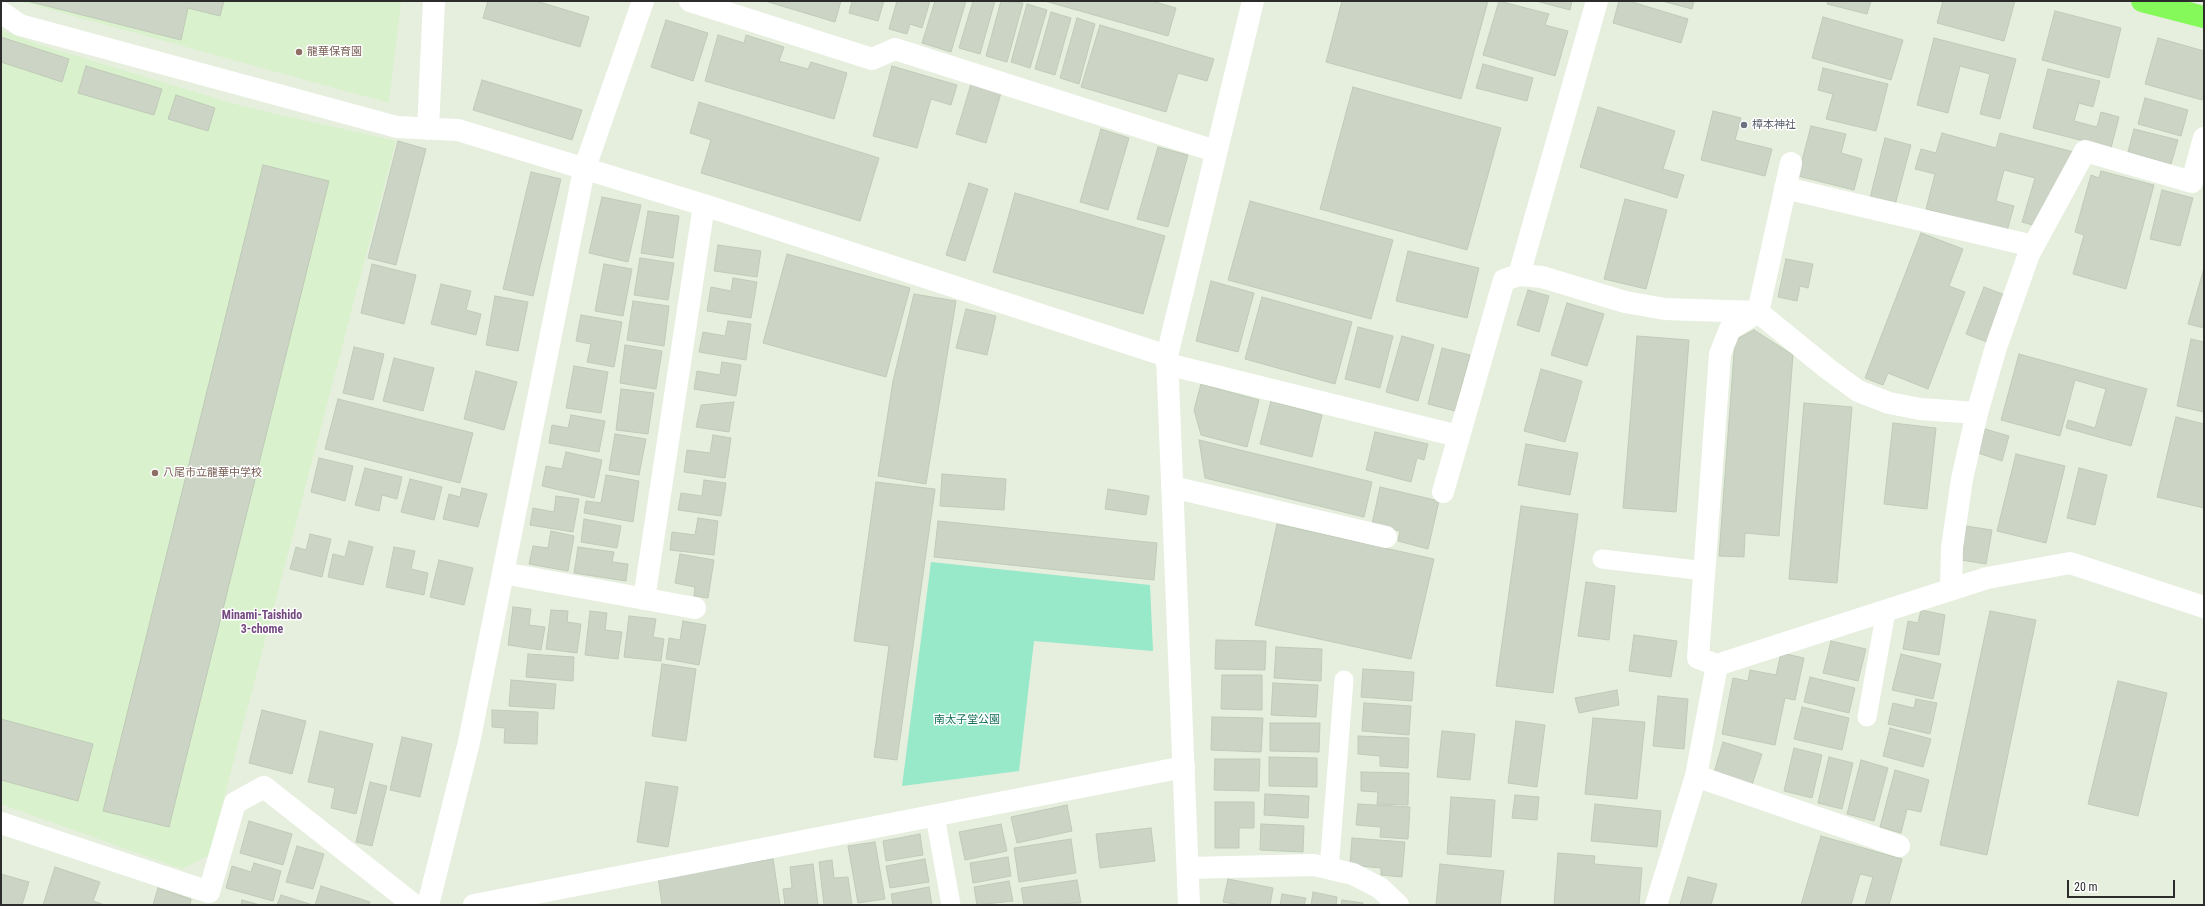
<!DOCTYPE html>
<meta charset="utf-8">
<style>
body{margin:0}
#map{position:relative;width:2205px;height:906px;overflow:hidden;background:#e6efde;font-family:"Roboto Condensed",sans-serif}
canvas{display:block}
.frame{position:absolute;inset:0;border:2px solid #2c2c2c;pointer-events:none}
.scale{position:absolute;left:2067px;top:880px;width:108px;height:18px;box-sizing:border-box;border:2px solid #2c2c2c;border-top:0;padding-left:5px;font-size:12px;line-height:14px;white-space:nowrap;color:#2c2c2c;-webkit-text-stroke:3px #fff;paint-order:stroke}
</style>
<div id="map">
<canvas width="2205" height="906"></canvas>
<div class="frame"></div>
<div class="scale">20 m</div>
</div>
<script>
const context = document.querySelector('canvas').getContext('2d');
context.lineJoin = 'round';
function fill(path, color) {
  context.fillStyle = color;
  context.fill(path, 'evenodd');
}
function poly(rows) {
  const path = new Path2D();
  for (const r of rows) {
    path.moveTo(r[0], r[1]);
    for (let i = 2; i < r.length; i += 2) path.lineTo(r[i], r[i + 1]);
  }
  return path;
}
function trace(path, color, width, dash) {
  context.strokeStyle = color;
  context.lineWidth = width;
  context.lineCap = dash ? 'butt' : 'round';
  context.setLineDash(dash || []);
  context.stroke(path);
}
function write(font, color, halo, rows, align = 'center') {
  context.font = font + ' "Roboto Condensed","Noto Sans JP",sans-serif';
  context.lineWidth = 3;
  context.setLineDash([]);
  context.textBaseline = 'middle';
  context.strokeStyle = halo;
  context.fillStyle = color;
  for (const [text, x, y, turn = 0] of rows) {
    context.save();
    context.translate(x, y);
    context.rotate((+turn || 0) * Math.PI / 180);
    context.textAlign = isNaN(turn) ? turn : align;
    if (halo) context.strokeText(text, 0, 0);
    context.fillText(text, 0, 0);
    context.restore();
  }
}
fill(poly([
 [19,1,401,1,389,103],
 [1,30,40,45,242,106,396,141,209,855,182,869,1,804]
]), '#daf1cd');
fill(poly([
 [931,562,1150,585,1153,651,1034,641,1019,771,902,786]
]), '#98e8ca');
const building = poly([
 [27,1,224,1,220,16,188,8,181,40,27,1],
 [488,1,536,1,589,17,580,47,483,18,488,1],
 [765,1,841,1,835,22,765,1],
 [852,1,884,1,878,21,849,13,852,1],
 [897,1,930,1,922,28,910,24,907,34,889,29,897,1],
 [935,1,966,1,951,52,922,43,935,1],
 [973,1,995,1,980,54,959,48,973,1],
 [1001,1,1023,3,1007,62,986,56,1001,1],
 [1045,1,1152,1,1176,8,1168,36,1045,1],
 [1342,1,1488,1,1461,99,1326,62,1342,1],
 [1499,1,1549,14,1545,25,1568,31,1555,76,1483,55,1499,1],
 [1536,1,1572,1,1570,10,1536,1],
 [1619,1,1629,1,1688,19,1681,43,1613,23,1619,1],
 [1662,1,1694,1,1692,9,1662,1],
 [1828,1,1871,1,1867,14,1827,4,1828,1],
 [1943,1,2015,1,2004,41,1937,23,1943,1],
 [1027,4,1047,10,1030,68,1011,62,1027,4],
 [2055,11,2121,28,2109,78,2042,60,2055,11],
 [1051,12,1071,18,1055,75,1035,69,1051,12],
 [1823,17,1903,40,1891,80,1812,58,1823,17],
 [1077,18,1095,24,1079,84,1060,78,1077,18],
 [666,20,708,33,693,81,651,67,666,20],
 [1100,25,1214,59,1207,81,1178,73,1166,112,1081,87,1100,25],
 [718,35,744,43,746,35,784,47,779,61,808,69,811,62,847,73,834,119,705,81,718,35],
 [1,37,69,59,62,82,1,62,1,37],
 [1934,38,2016,59,2000,119,1980,114,1990,74,1960,66,1948,113,1917,105,1934,38],
 [2158,38,2204,51,2204,91,2202,100,2145,84,2158,38],
 [1483,64,1533,78,1527,101,1476,88,1483,64],
 [86,66,162,89,154,115,78,93,86,66],
 [892,66,957,85,951,105,931,99,917,148,873,136,892,66],
 [1823,68,1888,84,1876,131,1826,119,1833,94,1818,90,1823,68],
 [2048,69,2100,81,2093,107,2079,103,2074,121,2097,127,2101,112,2119,117,2111,148,2033,128,2048,69],
 [482,80,582,110,572,140,473,110,482,80],
 [971,84,1001,93,986,143,956,134,971,84],
 [1353,87,1501,128,1467,250,1320,209,1353,87],
 [176,95,215,108,208,131,168,119,176,95],
 [2145,98,2188,110,2181,136,2138,124,2145,98],
 [699,102,879,158,860,221,701,173,711,140,690,133,699,102],
 [1598,107,1675,131,1663,169,1684,175,1677,198,1580,167,1598,107],
 [1713,111,1741,118,1735,140,1772,149,1765,176,1701,160,1713,111],
 [1811,126,1846,134,1841,153,1862,159,1854,190,1798,176,1811,126],
 [1101,129,1129,138,1108,210,1080,202,1101,129],
 [2134,129,2178,140,2171,164,2128,152,2134,129],
 [1942,133,1996,148,2000,133,2074,152,2036,226,2022,222,2035,178,2004,170,1996,201,2014,206,2007,231,1926,209,1935,174,1915,169,1921,149,1936,153,1942,133],
 [1885,138,1911,145,1895,205,1870,198,1885,138],
 [398,141,426,149,396,265,368,258,398,141],
 [1158,147,1188,155,1168,227,1137,219,1158,147],
 [263,165,329,181,169,827,103,811,263,165],
 [2101,171,2154,185,2126,289,2073,274,2084,235,2075,232,2091,175,2099,178,2101,171],
 [531,172,561,179,533,296,503,289,531,172],
 [969,183,988,189,965,261,946,255,969,183],
 [2162,190,2193,198,2180,246,2150,239,2162,190],
 [1015,193,1165,236,1143,314,993,272,1015,193],
 [602,197,641,205,628,262,589,253,602,197],
 [1625,199,1667,210,1646,289,1604,279,1625,199],
 [1250,201,1393,240,1371,319,1228,280,1250,201],
 [648,211,679,216,673,258,641,253,648,211],
 [1921,233,1963,249,1949,286,1965,292,1928,389,1888,373,1883,385,1865,378,1921,233],
 [718,245,761,251,757,277,714,271,718,245],
 [1408,251,1479,268,1467,318,1396,301,1408,251],
 [787,254,910,288,886,377,763,343,787,254],
 [640,258,674,263,668,300,634,295,640,258],
 [1786,259,1813,264,1808,288,1800,286,1797,301,1778,297,1786,259],
 [372,264,416,275,404,324,361,313,372,264],
 [604,264,632,269,623,316,595,311,604,264],
 [2204,268,2204,328,2188,324,2204,268],
 [733,278,757,282,751,318,707,311,711,287,731,291,733,278],
 [1211,281,1254,293,1238,352,1196,341,1211,281],
 [441,284,471,291,466,310,481,314,476,335,431,324,441,284],
 [1984,287,2005,295,1987,342,1966,334,1984,287],
 [1528,290,1549,296,1539,332,1517,325,1528,290],
 [914,294,956,301,926,484,878,476,893,381,914,294],
 [495,296,528,302,518,351,486,345,495,296],
 [1262,297,1352,322,1335,384,1245,359,1262,297],
 [633,301,669,306,664,346,627,340,633,301],
 [1567,303,1604,314,1587,366,1551,355,1567,303],
 [966,309,996,316,987,355,956,348,966,309],
 [581,315,622,322,614,367,587,362,591,344,576,341,581,315],
 [728,321,751,324,746,360,699,352,703,332,725,336,728,321],
 [1358,327,1393,336,1380,388,1345,379,1358,327],
 [1754,330,1793,355,1779,536,1745,533,1744,557,1719,556,1735,340,1754,330],
 [1402,336,1434,345,1418,401,1386,392,1402,336],
 [1637,336,1689,340,1676,512,1623,508,1637,336],
 [2191,339,2204,342,2204,412,2177,406,2191,339],
 [625,345,662,351,656,389,620,383,625,345],
 [354,347,384,354,373,400,343,393,354,347],
 [1442,348,1470,355,1455,411,1428,404,1442,348],
 [2019,354,2147,389,2131,446,2066,428,2068,420,2095,428,2106,389,2075,380,2060,436,2001,420,2019,354],
 [394,358,434,368,423,411,383,401,394,358],
 [722,362,741,365,736,396,694,389,697,371,720,375,722,362],
 [574,366,608,372,601,413,566,408,574,366],
 [1541,369,1582,381,1565,442,1524,431,1541,369],
 [476,371,517,382,504,430,464,419,476,371],
 [1201,384,1259,400,1247,447,1201,435,1194,410,1201,384],
 [621,389,654,393,648,434,616,430,621,389],
 [338,399,473,433,460,483,325,449,338,399],
 [1271,401,1322,415,1312,457,1260,444,1271,401],
 [734,402,729,432,696,427,701,405,734,402],
 [1804,403,1852,407,1837,583,1789,579,1804,403],
 [571,415,605,421,599,452,549,443,552,425,568,428,571,415],
 [2176,417,2204,424,2204,508,2157,497,2176,417],
 [1893,423,1936,428,1927,509,1884,504,1893,423],
 [1985,429,2009,436,2002,461,1978,453,1985,429],
 [1375,432,1428,444,1424,460,1417,458,1411,482,1366,470,1375,432],
 [615,434,646,439,639,475,609,470,615,434],
 [713,435,731,438,725,478,684,472,687,450,710,453,713,435],
 [1199,440,1372,482,1364,517,1205,478,1199,440],
 [1526,444,1578,453,1570,495,1518,485,1526,444],
 [566,452,602,460,594,498,542,486,546,466,562,469,566,452],
 [2016,454,2065,466,2046,543,1997,531,2016,454],
 [319,458,353,466,345,501,311,492,319,458],
 [365,468,402,477,397,499,382,495,379,511,355,505,365,468],
 [2079,468,2107,475,2095,525,2067,518,2079,468],
 [942,474,1006,479,1004,510,940,506,942,474],
 [606,475,639,481,633,522,584,513,586,501,601,503,606,475],
 [410,479,442,487,434,520,401,512,410,479],
 [704,480,726,483,721,516,678,510,681,493,702,496,704,480],
 [876,482,935,489,897,760,874,757,889,646,854,641,876,482],
 [1380,487,1439,501,1428,549,1398,541,1400,531,1372,524,1380,487],
 [462,488,487,494,478,527,443,519,449,494,460,497,462,488],
 [1108,489,1149,496,1146,515,1105,509,1108,489],
 [556,496,579,499,573,532,530,525,533,508,554,512,556,496],
 [1521,506,1578,514,1553,693,1496,686,1521,506],
 [698,518,718,521,714,555,670,550,672,532,695,535,698,518],
 [584,519,621,526,617,548,581,542,584,519],
 [938,521,1157,543,1154,580,934,557,938,521],
 [1277,524,1434,559,1411,659,1255,625,1277,524],
 [1966,526,1992,530,1986,564,1961,560,1966,526],
 [551,531,574,536,568,571,529,564,533,546,548,548,551,531],
 [310,534,331,539,322,577,290,569,296,547,306,550,310,534],
 [349,541,373,547,363,585,328,577,333,554,345,557,349,541],
 [394,547,415,551,411,569,428,573,424,595,386,587,394,547],
 [578,547,614,552,612,562,628,564,626,581,574,573,578,547],
 [680,554,714,560,708,598,694,596,695,587,675,583,680,554],
 [439,560,473,568,464,605,430,597,439,560],
 [1586,582,1615,586,1609,640,1578,636,1586,582],
 [513,607,531,609,529,625,545,627,541,650,508,645,513,607],
 [551,610,568,611,567,622,581,624,577,653,546,649,551,610],
 [1921,610,1945,615,1939,655,1903,649,1908,621,1918,623,1921,610],
 [590,611,607,613,605,630,622,632,618,659,585,655,590,611],
 [1990,611,2036,620,1987,855,1940,845,1990,611],
 [629,616,656,619,653,637,664,639,661,661,624,657,629,616],
 [683,621,706,625,699,665,666,659,669,638,680,640,683,621],
 [1634,635,1677,641,1671,677,1629,671,1634,635],
 [1216,640,1266,641,1265,670,1215,669,1216,640],
 [1831,641,1866,649,1858,681,1823,673,1831,641],
 [1276,647,1322,649,1321,681,1274,678,1276,647],
 [1781,653,1804,658,1795,700,1785,698,1775,745,1722,734,1733,678,1748,681,1750,670,1776,675,1781,653],
 [528,654,574,657,573,681,526,677,528,654],
 [1901,654,1941,664,1933,699,1892,690,1901,654],
 [662,664,696,669,686,741,652,736,662,664],
 [1363,669,1414,672,1412,701,1361,697,1363,669],
 [1222,675,1262,675,1262,710,1221,709,1222,675],
 [1810,677,1855,688,1849,713,1804,702,1810,677],
 [511,680,556,684,554,709,509,706,511,680],
 [2118,681,2167,693,2138,816,2088,804,2118,681],
 [1273,683,1318,685,1316,717,1271,715,1273,683],
 [1617,690,1619,705,1579,713,1575,698,1617,690],
 [1658,696,1688,699,1684,749,1653,746,1658,696],
 [1916,699,1937,703,1930,734,1888,724,1893,703,1914,708,1916,699],
 [1364,703,1411,706,1409,735,1362,731,1364,703],
 [1802,707,1849,718,1842,750,1794,739,1802,707],
 [262,710,306,721,292,774,249,763,262,710],
 [492,710,538,712,537,744,504,743,505,728,492,727,492,710],
 [1212,717,1263,718,1261,752,1211,750,1212,717],
 [1593,718,1645,722,1637,799,1585,794,1593,718],
 [1,719,93,744,78,801,1,780,1,719],
 [1516,721,1545,725,1537,787,1508,783,1516,721],
 [1270,723,1320,723,1319,752,1270,751,1270,723],
 [1890,728,1931,739,1923,767,1883,756,1890,728],
 [320,731,373,744,356,814,331,808,335,788,308,782,320,731],
 [1442,731,1475,734,1470,780,1437,777,1442,731],
 [1358,736,1409,738,1408,768,1380,766,1380,756,1358,754,1358,736],
 [402,737,432,744,420,797,390,790,402,737],
 [1723,742,1762,754,1751,788,1713,776,1723,742],
 [1794,748,1822,755,1812,798,1784,791,1794,748],
 [1269,757,1317,758,1317,787,1269,786,1269,757],
 [1829,757,1853,763,1842,809,1818,803,1829,757],
 [1215,759,1260,759,1259,791,1214,790,1215,759],
 [1861,760,1888,768,1874,821,1847,814,1861,760],
 [1895,770,1929,780,1921,812,1907,809,1901,833,1880,827,1895,770],
 [1361,772,1409,773,1408,805,1377,804,1378,792,1361,791,1361,772],
 [370,782,387,786,372,846,356,842,370,782],
 [646,782,678,787,668,847,637,842,646,782],
 [1265,794,1309,796,1308,818,1264,815,1265,794],
 [1515,795,1539,797,1537,820,1512,818,1515,795],
 [1451,797,1495,800,1491,857,1447,854,1451,797],
 [1215,802,1254,802,1254,828,1239,828,1239,848,1215,848,1215,802],
 [1358,804,1410,807,1408,839,1380,837,1381,827,1356,825,1358,804],
 [1595,804,1661,811,1657,847,1591,841,1595,804],
 [1067,805,1072,831,1017,843,1011,817,1067,805],
 [249,821,292,834,283,865,240,853,249,821],
 [1001,824,1007,851,965,860,959,832,1001,824],
 [1261,824,1304,826,1303,852,1260,850,1261,824],
 [1151,828,1155,861,1100,868,1096,834,1151,828],
 [920,834,923,855,886,861,883,841,920,834],
 [1821,836,1902,859,1889,905,1865,905,1873,877,1860,874,1851,905,1801,905,1821,836],
 [1352,838,1405,842,1402,877,1381,875,1381,868,1350,865,1352,838],
 [1071,839,1076,873,1019,882,1014,848,1071,839],
 [875,842,885,899,858,903,848,846,875,842],
 [297,846,324,854,313,889,286,882,297,846],
 [1558,853,1595,856,1594,864,1642,868,1639,905,1554,905,1558,853],
 [1008,857,1011,876,973,883,970,863,1008,857],
 [773,859,780,905,662,905,658,877,773,859],
 [925,859,929,882,890,888,886,866,925,859],
 [832,860,834,878,848,877,852,905,824,905,819,862,832,860],
 [254,863,281,871,273,901,226,888,232,866,251,872,254,863],
 [813,864,818,905,785,905,783,889,792,888,790,867,813,864],
 [1440,864,1504,871,1500,905,1436,905,1440,864],
 [55,867,100,882,93,901,105,905,43,905,55,867],
 [1,874,29,882,22,905,1,905,1,874],
 [1688,877,1717,884,1711,905,1680,905,1688,877],
 [1228,879,1273,888,1270,905,1241,905,1223,902,1228,879],
 [1077,880,1081,903,1024,905,1021,888,1077,880],
 [1009,881,1013,901,977,905,974,887,1009,881],
 [321,886,370,902,369,905,315,905,321,886],
 [929,887,932,905,893,905,891,894,929,887],
 [158,888,191,899,190,905,153,905,158,888],
 [1313,892,1337,897,1336,905,1311,905,1313,892],
 [1282,894,1306,898,1304,905,1280,905,1282,894],
 [281,895,313,905,277,905,281,895],
 [242,900,260,905,241,905,242,900],
 [1342,900,1363,903,1363,905,1341,905,1342,900]
]);
fill(building, '#ccd4c6');
trace(building, '#bfcab7', 1);
trace(poly([
 [1602,559,1705,571],
 [1867,717,1886,611],
 [935,816,951,905],
 [1329,869,1344,680]
]), '#fff', 19);
trace(poly([
 [690,1,872,59,895,49,1215,151],
 [1,12,20,25,397,127,458,130,704,205,1167,356],
 [428,129,434,1],
 [1785,188,2033,246],
 [1519,275,1542,277,1625,302,1665,309,1758,312,1828,369,1858,391,1889,403,1920,409,1977,413],
 [1167,364,1458,436],
 [1172,487,1386,537],
 [1443,492,1504,280,1519,275,1597,1],
 [503,573,695,608],
 [1951,590,1952,548,1962,479,1977,413,1996,347,2029,254,2085,151,2192,182,2204,138],
 [644,599,704,205],
 [1717,665,1698,658,1720,354,1730,329,1758,312,1791,163],
 [1696,776,1899,846],
 [1,823,209,892,235,803,264,787,414,905],
 [1188,868,1314,865,1353,874,1380,888,1398,905],
 [428,905,469,742,584,170,643,1],
 [474,905,1184,767],
 [1656,905,1696,776,1717,665,1987,578,2070,563,2204,607]
]), '#fff', 22);
trace(poly([
 [1189,905,1167,356,1253,1]
]), '#fff', 22);
trace(poly([
 [2142,1,2204,17]
]), '#84f959', 22);
for (const [x, y, r, color] of [
 [299,52,4,"#8d6e63"],
 [1744,125,4,"#6b7280"],
 [155,473,4,"#8d6e63"]
]) {
  const dot = new Path2D();
  dot.arc(x, y, r, 0, 2 * Math.PI);
  context.fillStyle = color;
  context.fill(dot);
  trace(dot, '#fff', 1.5);
}
write('11px', '#785e54', '#fff', [
 ["龍華保育園",307,52],
 ["八尾市立龍華中学校",163,473]
], 'left');
write('11px', '#5b616d', '#fff', [
 ["樟本神社",1752,125]
], 'left');
write('11px', '#166f59', '#fff', [
 ["南太子堂公園",967,720]
]);
write('bold 12px', '#744980', '#fff', [
 ["Minami-Taishido",262,616],
 ["3-chome",262,630]
]);
</script>
